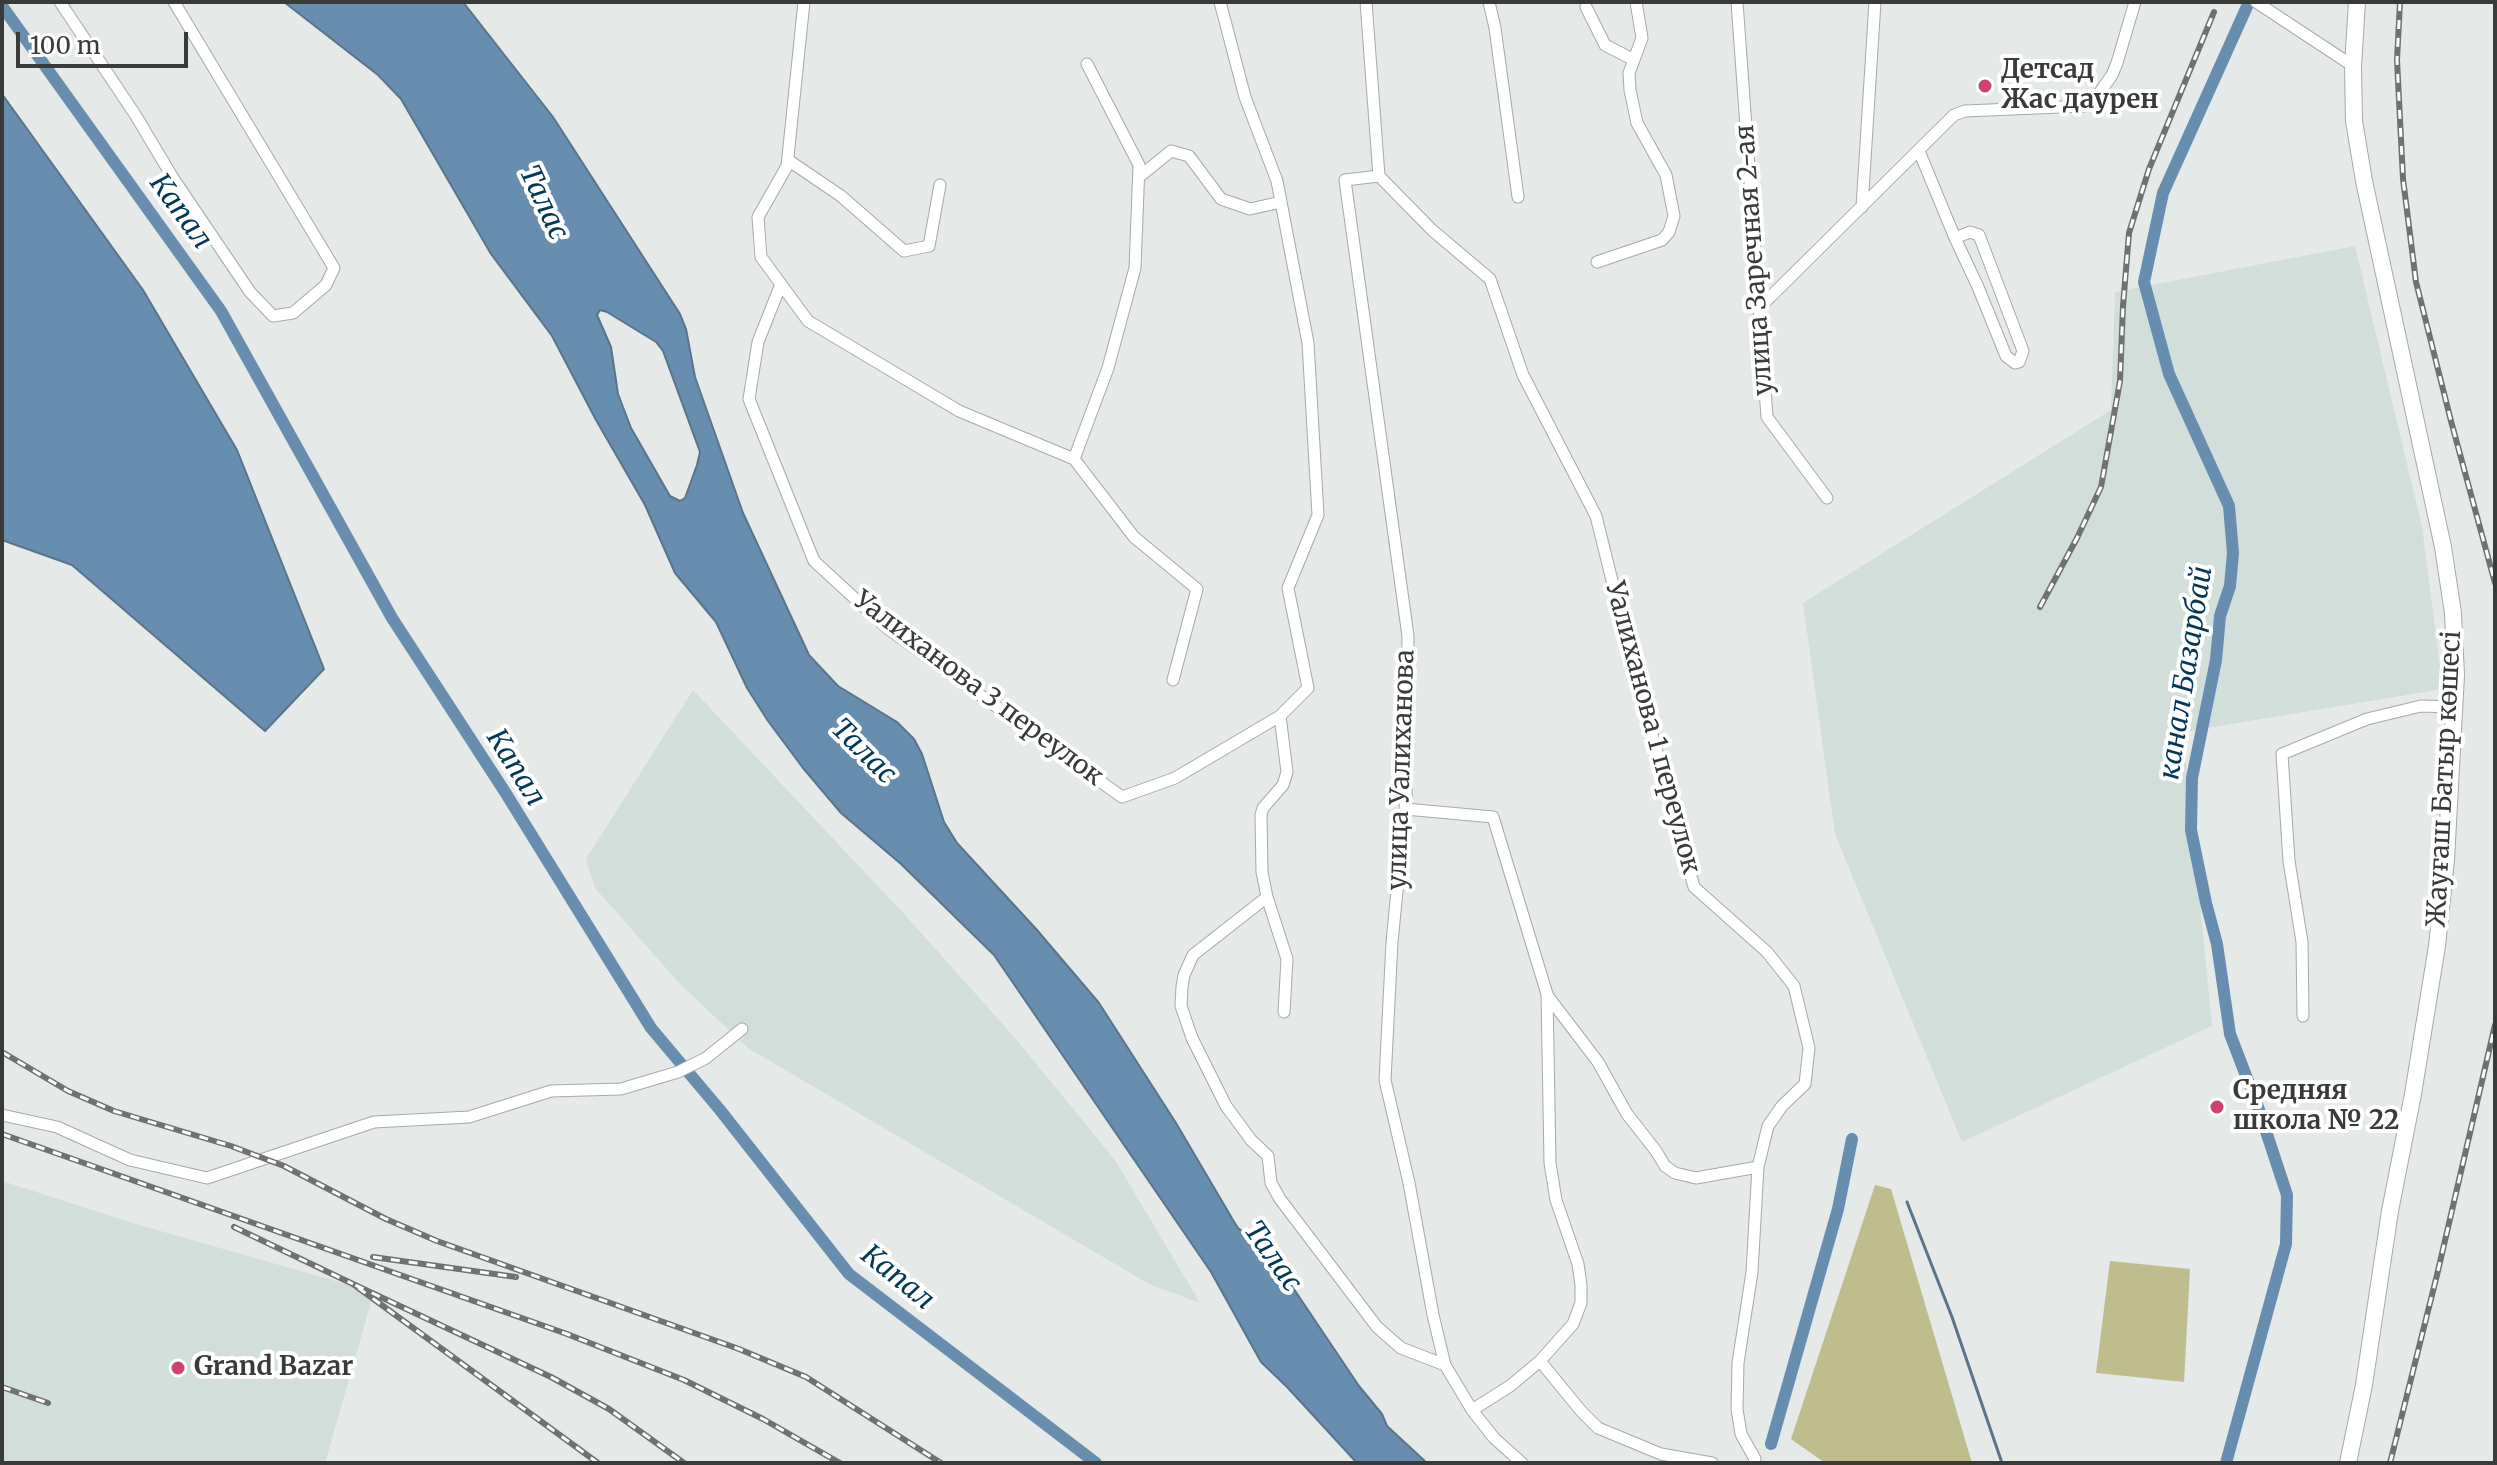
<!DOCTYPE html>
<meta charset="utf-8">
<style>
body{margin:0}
#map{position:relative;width:2497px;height:1465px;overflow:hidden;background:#e5e9e7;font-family:Merriweather,serif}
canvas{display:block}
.frame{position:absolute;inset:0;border:4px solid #393b3a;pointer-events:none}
.scale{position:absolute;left:16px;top:32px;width:172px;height:36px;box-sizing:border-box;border:4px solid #393b3a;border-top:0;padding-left:10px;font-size:24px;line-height:28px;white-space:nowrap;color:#393b3a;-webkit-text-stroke:6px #fff;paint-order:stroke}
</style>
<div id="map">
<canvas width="2497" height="1465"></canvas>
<div class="frame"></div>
<div class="scale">100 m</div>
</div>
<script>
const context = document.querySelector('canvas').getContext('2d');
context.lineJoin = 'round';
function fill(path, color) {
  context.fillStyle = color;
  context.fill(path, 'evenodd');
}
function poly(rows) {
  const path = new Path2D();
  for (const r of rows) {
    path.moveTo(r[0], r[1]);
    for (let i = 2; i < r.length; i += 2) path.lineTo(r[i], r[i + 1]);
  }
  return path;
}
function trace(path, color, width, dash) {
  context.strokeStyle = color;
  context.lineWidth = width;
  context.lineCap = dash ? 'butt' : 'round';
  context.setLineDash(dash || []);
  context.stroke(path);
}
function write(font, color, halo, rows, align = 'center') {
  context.font = font + ' Merriweather,serif';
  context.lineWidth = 8;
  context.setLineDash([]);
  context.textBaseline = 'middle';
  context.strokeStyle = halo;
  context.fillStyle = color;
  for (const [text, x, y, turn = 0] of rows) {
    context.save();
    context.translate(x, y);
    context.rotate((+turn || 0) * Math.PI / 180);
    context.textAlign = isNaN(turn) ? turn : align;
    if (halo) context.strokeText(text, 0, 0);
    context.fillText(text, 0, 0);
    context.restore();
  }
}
fill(poly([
 [2355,246,2422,527,2443,689,2183,732,2212,1026,1962,1142,1835,834,1803,603,2111,410,2115,292],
 [693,690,906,916,1016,1039,1115,1160,1200,1303,1149,1284,748,1048,681,985,595,888,586,859],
 [2,1181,136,1224,374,1292,325,1463,2,1463]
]), '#d2deda');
fill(poly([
 [1875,1185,1891,1189,1972,1463,1825,1463,1791,1439],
 [2110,1261,2190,1269,2184,1382,2096,1373]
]), '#bfbd8e');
const water = poly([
 [284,2,463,2,553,117,680,314,686,329,695,377,743,513,809,655,838,686,897,722,914,739,922,754,944,822,957,843,1037,930,1099,1003,1176,1123,1233,1220,1238,1228,1267,1249,1359,1386,1382,1414,1387,1426,1427,1463,1357,1463,1287,1387,1261,1362,1211,1272,994,955,901,864,841,813,803,768,768,721,747,688,716,622,675,573,645,505,596,420,552,336,491,254,401,99,378,75,284,2],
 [600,310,607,312,656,342,663,351,700,452,697,465,685,498,680,501,670,496,631,428,618,394,611,347,597,315,600,310],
 [2,94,143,290,237,450,324,669,265,731,72,565,2,540,2,94]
]);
fill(water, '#678eae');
trace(water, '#59758b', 2);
trace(poly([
 [1907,1202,1952,1317,2002,1463]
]), '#59758b', 3);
trace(poly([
 [2,6,221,311,392,618,505,792,651,1028,720,1110,849,1274,1096,1463],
 [1771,1444,1838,1209,1852,1139],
 [2226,1463,2286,1244,2287,1195,2258,1107,2230,1034,2217,944,2206,903,2191,830,2192,778,2216,660,2220,616,2230,586,2233,553,2229,506,2169,374,2144,282,2163,193,2249,2]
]), '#678eae', 12);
const minor = poly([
 [60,2,136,116,173,178,250,292,273,316,293,313,326,285,334,268,174,2],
 [804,2,787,166,758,217,761,257,808,321,959,411,1074,459,1134,537,1197,589,1173,680],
 [1220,2,1245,97,1277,181,1308,343,1318,515,1288,588,1308,688,1280,716,1287,772,1283,785,1263,808,1261,815,1262,872,1267,897,1287,959,1284,1012],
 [1366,2,1379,176,1432,230,1490,279,1523,375,1596,516,1633,665,1694,887,1767,952,1794,986,1809,1048,1805,1084,1782,1106,1768,1126,1758,1167,1752,1272,1738,1363,1737,1409,1741,1434,1755,1459,1754,1463],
 [1489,2,1495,28,1518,197],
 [1737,2,1767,417,1827,498],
 [2256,2,2353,66],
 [1586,7,1605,45,1634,60],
 [1919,151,1955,238,1978,287,2006,356,2015,363,2019,362,2023,351,1979,235,1970,232,1955,238],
 [788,160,841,196,904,251,929,246,940,185],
 [1379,176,1345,180,1408,636,1406,799,1392,942,1385,1080,1409,1183,1433,1315,1445,1365,1472,1410,1494,1438,1522,1463],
 [1139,177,1171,151,1189,156,1221,199,1250,209,1281,202],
 [1862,207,1875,2],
 [1597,262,1662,240,1669,232,1674,216,1666,175,1637,123,1630,90,1629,73,1642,38,1636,2],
 [781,284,758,342,749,399,814,561,887,628,1122,797,1175,778,1280,716],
 [1758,309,1954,115,1965,111,2084,106,2096,98,2112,75,2117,63,2135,2],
 [1074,459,1108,368,1135,268,1139,165,1087,64],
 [1405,809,1493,817,1547,994,1550,1163,1556,1200,1578,1264,1581,1285,1581,1303,1573,1324,1540,1361,1510,1386,1472,1410],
 [1267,897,1193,955,1184,975,1182,987,1181,1006,1192,1038,1226,1106,1251,1140,1268,1156,1271,1183,1280,1199,1377,1327,1401,1348,1445,1365],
 [1547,995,1598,1062,1627,1114,1656,1151,1665,1166,1675,1173,1696,1178,1758,1167],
 [2303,1016,2302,942,2289,861,2282,754,2367,719,2421,706,2454,707],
 [2,1115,57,1127,130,1160,207,1178,374,1122,469,1117,551,1091,621,1089,678,1072,706,1058,742,1029],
 [1540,1361,1581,1411,1598,1428,1661,1454,1712,1463]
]);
const secondary = poly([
 [2348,1463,2364,1385,2390,1211,2413,1094,2437,946,2446,860,2456,675,2453,613,2443,547,2364,181,2354,121,2353,66,2357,2]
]);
trace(minor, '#a5a9a8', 13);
trace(secondary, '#a5a9a8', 18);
trace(minor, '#fff', 11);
trace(secondary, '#fff', 16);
const rail = poly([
 [2400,2,2397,60,2403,179,2416,282,2451,421,2495,583],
 [2040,607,2077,538,2101,487,2120,381,2123,306,2129,233,2149,169,2214,12],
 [2,1052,68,1091,114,1111,231,1146,284,1166,386,1219,437,1241,739,1349,806,1377,941,1463],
 [2,1134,567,1334,684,1380,763,1419,840,1463],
 [234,1227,353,1284],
 [373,1257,516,1277],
 [2,1387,48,1403],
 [598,1463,353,1284,551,1377,609,1409,684,1463],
 [2390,1463,2437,1275,2495,1025]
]);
trace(rail, '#707271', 6);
trace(rail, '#fff', 3, [9]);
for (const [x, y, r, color] of [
 [1985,86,8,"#cd4173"],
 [2217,1107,8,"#cd4173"],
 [178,1368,8,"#cd4173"]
]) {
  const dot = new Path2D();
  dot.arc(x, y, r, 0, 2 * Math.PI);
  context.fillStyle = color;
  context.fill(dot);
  trace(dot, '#fff', 3);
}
write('bold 26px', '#393b3a', '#fff', [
 ["Детсад",2001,71],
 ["Жас даурен",2001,101],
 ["Средняя",2233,1092],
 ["школа № 22",2233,1122],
 ["Grand Bazar",194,1368]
], 'left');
write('26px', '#393b3a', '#fff', [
 ["улица Заречная 2-ая",1755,260,-94],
 ["Уалиханова 3 переулок",978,689,37],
 ["Уалиханова 1 переулок",1652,728,75],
 ["улица Уалиханова",1402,770,-88],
 ["Жауғаш Батыр көшесі",2445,779,-87]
]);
write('italic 28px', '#043858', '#fff', [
 ["Талас",543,203,65],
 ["Капал",180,212,54],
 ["канал Базарбай",2187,673,-81],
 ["Талас",863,752,45],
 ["Капал",515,768,58],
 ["Талас",1272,1257,55],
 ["Капал",897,1278,39]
]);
</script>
